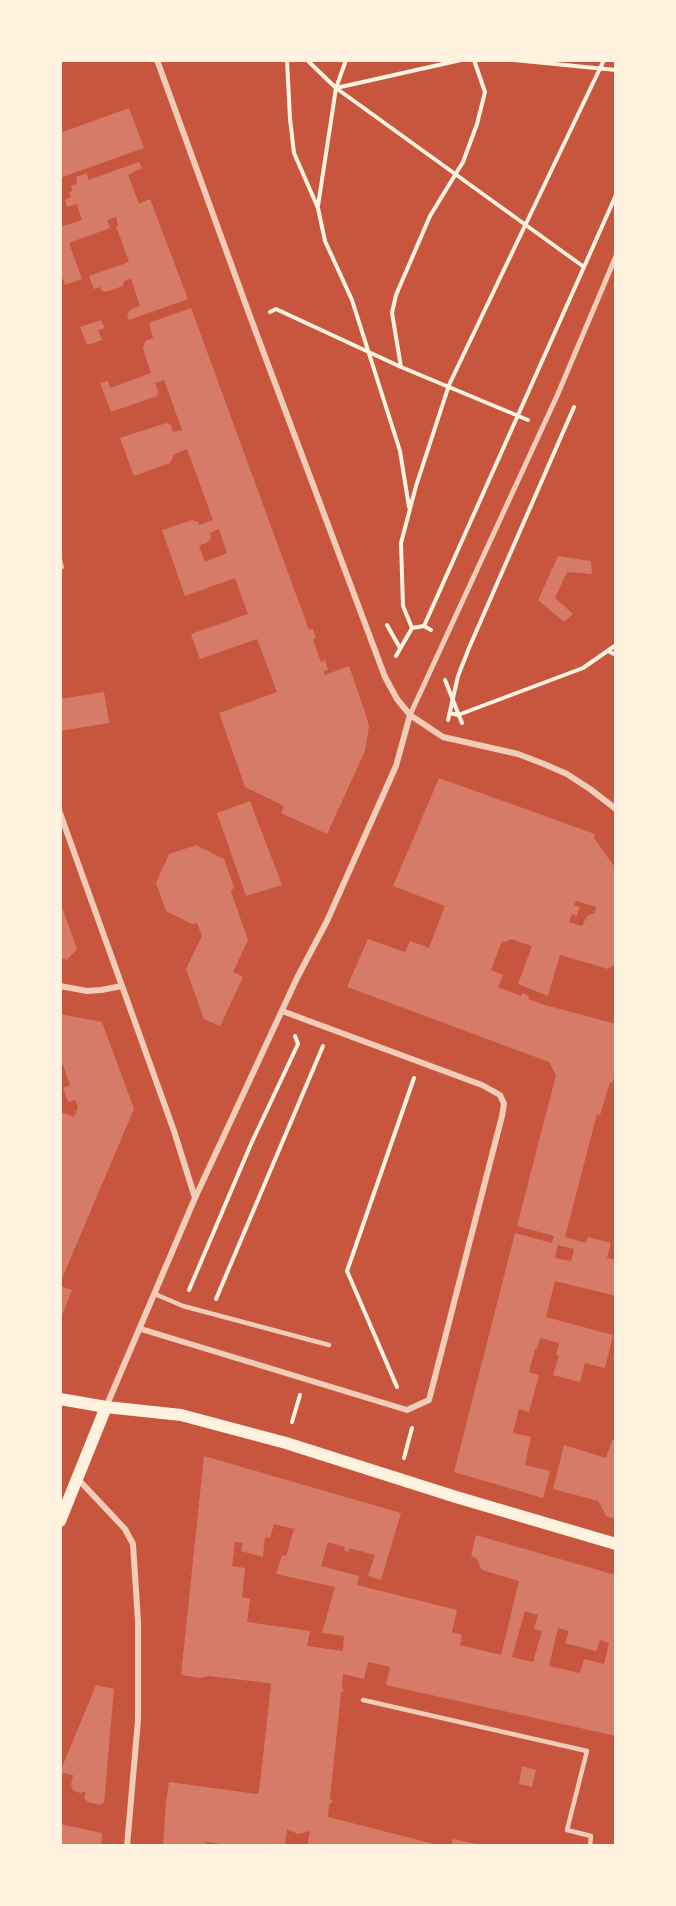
<!DOCTYPE html>
<style>
body{margin:0}
#map{position:relative;width:676px;height:1906px;overflow:hidden;background:#c8553d;font-family:Jost,sans-serif}
canvas{display:block}
.frame{position:absolute;inset:0;border:62px solid #fff3e0;pointer-events:none}
</style>
<div id="map">
<canvas width="676" height="1906"></canvas>
<div class="frame"></div>
</div>
<script>
const context = document.querySelector('canvas').getContext('2d');
context.lineJoin = 'round';
function fill(path, color) {
  context.fillStyle = color;
  context.fill(path, 'evenodd');
}
function poly(rows) {
  const path = new Path2D();
  for (const r of rows) {
    path.moveTo(r[0], r[1]);
    for (let i = 2; i < r.length; i += 2) path.lineTo(r[i], r[i + 1]);
  }
  return path;
}
function trace(path, color, width, dash) {
  context.strokeStyle = color;
  context.lineWidth = width;
  context.lineCap = dash ? 'butt' : 'round';
  context.setLineDash(dash || []);
  context.stroke(path);
}
fill(poly([
 [129,108,144,148,60,178,60,133],
 [139,162,142,168,128,175,139,204,150,199,188,299,129,320,127,315,130,310,140,306,131,279,124,281,123,286,106,292,102,291,100,287,94,289,89,276,129,262,116,226,118,225,116,217,107,220,110,228,69,243,82,279,65,285,60,271,60,227,82,220,77,204,67,207,65,200,71,197,69,192,72,191,71,186,77,184,76,177,87,173,88,180],
 [191,308,309,630,313,629,316,638,313,640,321,662,325,660,328,670,324,671,325,675,349,666,366,715,369,726,365,751,327,834,281,813,284,806,245,787,219,713,277,692,257,639,200,659,191,634,248,614,235,578,185,596,162,530,192,520,198,522,199,525,213,520,187,449,172,455,173,457,170,463,134,476,128,460,120,438,166,423,171,425,173,432,182,430,164,380,155,383,158,392,157,396,111,412,100,383,108,381,110,388,151,373,143,348,145,341,153,338,149,323],
 [219,529,227,553,205,562,199,546,208,542,211,538,210,533],
 [101,320,105,328,98,330,102,340,87,345,80,327],
 [558,556,591,561,592,574,567,572,555,598,573,614,564,622,538,600],
 [104,692,109,723,60,731,60,699],
 [439,778,595,834,594,838,616,869,616,964,608,969,560,955,548,996,518,984,532,946,511,939,505,942,502,941,491,970,503,975,498,987,521,996,522,993,529,996,528,999,545,1005,616,1024,616,1072,612,1083,610,1082,600,1115,597,1114,565,1237,586,1243,588,1237,611,1243,607,1258,616,1260,616,1296,555,1281,546,1317,613,1335,605,1368,585,1363,580,1382,553,1375,559,1356,556,1355,559,1343,540,1338,537,1349,535,1349,529,1372,539,1375,529,1412,519,1409,513,1433,531,1437,525,1465,550,1471,543,1498,454,1472,515,1233,552,1243,554,1236,517,1226,556,1075,549,1062,347,987,368,939,405,952,410,941,429,948,445,906,393,886],
 [576,901,596,907,595,913,587,916,582,926,569,922,572,914,577,916,580,907,574,905],
 [558,1245,574,1249,571,1261,555,1258],
 [250,801,282,885,246,896,217,813],
 [196,845,224,859,234,887,231,892,248,940,233,972,243,977,220,1026,204,1019,186,969,202,936,197,923,192,924,166,911,156,883,169,854],
 [60,902,77,949,67,960,60,958],
 [60,1014,102,1022,134,1109,60,1283,60,1112,74,1117,78,1107,75,1100,68,1102,63,1088,70,1085,63,1065,60,1065],
 [60,1286,72,1290,60,1320],
 [612,1440,616,1441,616,1519,606,1516,598,1501,553,1489,564,1445,606,1458],
 [204,1456,401,1513,381,1580,368,1576,375,1555,349,1548,349,1552,344,1550,345,1547,328,1542,321,1566,359,1576,357,1585,457,1610,452,1632,460,1634,462,1637,460,1645,501,1655,519,1581,482,1570,476,1558,471,1556,476,1535,616,1575,616,1736,386,1685,390,1667,368,1662,364,1679,343,1674,342,1688,345,1690,341,1693,330,1798,333,1802,329,1804,328,1817,442,1846,307,1846,310,1831,298,1834,287,1829,285,1846,239,1846,206,1842,205,1846,163,1846,166,1802,169,1782,257,1794,259,1792,271,1685,269,1683,208,1676,201,1678,181,1675],
 [274,1524,294,1529,286,1556,282,1555,276,1574,335,1587,322,1633,344,1636,343,1651,307,1646,310,1631,247,1622,250,1599,242,1597,245,1568,232,1566,235,1542,243,1543,241,1551,263,1557,265,1537,270,1538],
 [525,1611,538,1615,534,1629,542,1631,533,1662,512,1657],
 [558,1628,569,1631,565,1643,596,1651,600,1640,609,1643,604,1664,584,1659,580,1673,549,1666],
 [96,1685,114,1689,104,1803,99,1805,88,1802,84,1798,86,1792,80,1793,73,1790,71,1785,73,1775,60,1772],
 [522,1766,536,1770,532,1787,519,1784],
 [60,1824,102,1833,101,1846,60,1846],
 [453,1839,481,1845,481,1846,451,1846]
]), '#d67c66');
trace(poly([
 [287,60,290,119,294,153,318,208,325,241,352,300,400,451,409,507],
 [307,60,336,88,584,267,424,626],
 [514,60,616,70],
 [336,88,461,60],
 [318,206,336,88,346,60],
 [584,267,616,195],
 [270,312,276,309,401,367,528,420],
 [401,367,392,313,396,295,430,216,463,162,477,124,485,92,474,60],
 [387,625,400,648],
 [412,628,403,606,401,543,416,486,449,385,604,60],
 [412,628,424,626,431,630],
 [608,651,616,655],
 [396,656,412,628],
 [445,680,462,723],
 [450,713,458,715,583,668,616,645],
 [448,720,458,676,469,648,574,407],
 [189,1290,251,1144,298,1044,295,1036],
 [216,1299,323,1046],
 [397,1387,347,1271,414,1078],
 [292,1422,300,1395],
 [404,1458,412,1428]
]), '#fff3e0', 4);
trace(poly([
 [155,1294,183,1306,329,1345],
 [363,1700,587,1751,567,1830,591,1836,590,1846]
]), '#f1ccb7', 4.5);
trace(poly([
 [410,715,557,396,616,256]
]), '#f1ccb7', 5);
trace(poly([
 [157,60,251,319,385,677,397,699,410,715,443,737,518,754,544,764,567,774,590,789,616,809],
 [60,813,174,1131,195,1198],
 [60,986,87,991,101,990,122,986],
 [141,1329,407,1410,429,1400,502,1116,504,1104,500,1095,482,1085,282,1011],
 [106,1407,195,1198,297,978,327,921,396,766,410,715],
 [77,1478,125,1529,133,1544,138,1622,138,1720,127,1846]
]), '#f1ccb7', 6);
trace(poly([
 [60,1399,106,1407,181,1415,286,1443,456,1497,616,1544],
 [60,1521,106,1407]
]), '#fff3e0', 12);
trace(poly([
 [60,560,62,567]
]), '#e9b49f', 4.5);
</script>
